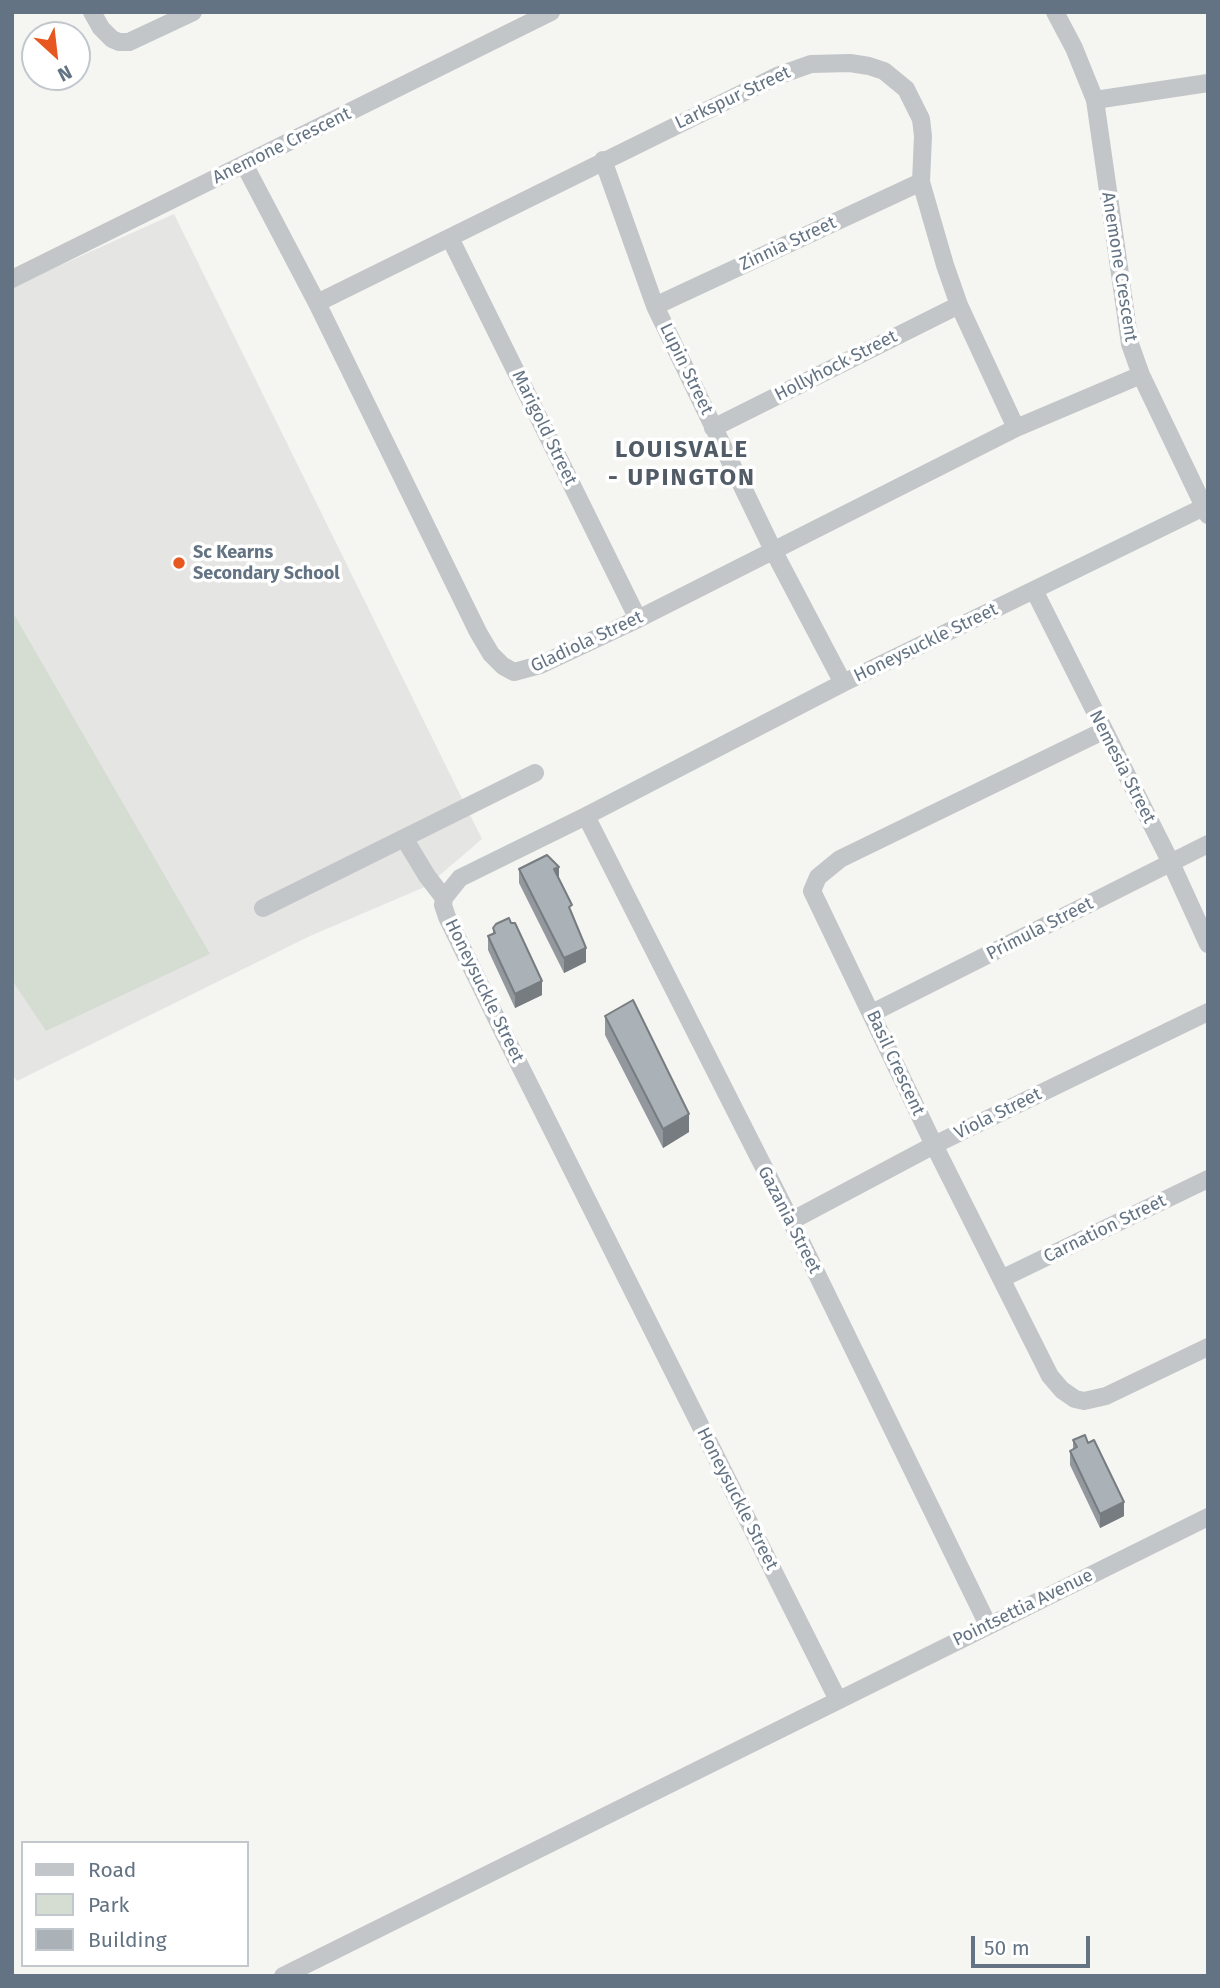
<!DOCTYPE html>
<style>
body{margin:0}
#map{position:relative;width:1220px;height:1988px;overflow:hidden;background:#f5f5f1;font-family:"Fira Sans",sans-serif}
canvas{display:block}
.frame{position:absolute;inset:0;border:14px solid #637383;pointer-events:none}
.legend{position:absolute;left:21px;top:1841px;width:228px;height:126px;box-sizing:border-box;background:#fff;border:2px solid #c1c7cd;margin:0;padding:9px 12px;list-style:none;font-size:21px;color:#637383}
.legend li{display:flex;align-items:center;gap:14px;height:35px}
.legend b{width:35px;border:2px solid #c1c7cd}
.north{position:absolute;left:21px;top:21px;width:70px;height:70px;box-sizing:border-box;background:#fff;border:2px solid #c1c7cd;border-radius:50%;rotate:153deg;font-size:19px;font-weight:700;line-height:28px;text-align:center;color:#637383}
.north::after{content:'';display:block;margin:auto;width:24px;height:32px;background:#e65820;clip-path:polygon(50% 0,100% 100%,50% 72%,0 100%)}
.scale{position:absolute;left:971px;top:1936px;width:119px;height:32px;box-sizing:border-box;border:4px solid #637383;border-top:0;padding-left:9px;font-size:21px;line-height:24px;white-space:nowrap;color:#637383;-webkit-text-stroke:5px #fff;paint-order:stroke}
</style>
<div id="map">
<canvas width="1220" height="1988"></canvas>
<div class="frame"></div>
<ul class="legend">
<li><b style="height:9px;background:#c2c6c9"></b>Road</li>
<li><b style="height:19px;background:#d5dcd2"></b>Park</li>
<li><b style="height:19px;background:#aab1b7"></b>Building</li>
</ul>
<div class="north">N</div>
<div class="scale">50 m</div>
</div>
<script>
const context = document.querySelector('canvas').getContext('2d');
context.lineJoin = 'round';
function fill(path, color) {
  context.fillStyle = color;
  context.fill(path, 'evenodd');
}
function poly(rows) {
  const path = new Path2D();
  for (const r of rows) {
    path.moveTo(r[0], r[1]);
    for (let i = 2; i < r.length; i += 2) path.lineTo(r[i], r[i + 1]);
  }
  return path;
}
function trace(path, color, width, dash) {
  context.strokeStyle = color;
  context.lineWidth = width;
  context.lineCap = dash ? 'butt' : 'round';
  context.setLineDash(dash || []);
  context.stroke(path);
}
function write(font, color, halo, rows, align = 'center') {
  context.font = font + ' "Fira Sans",sans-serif';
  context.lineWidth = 7;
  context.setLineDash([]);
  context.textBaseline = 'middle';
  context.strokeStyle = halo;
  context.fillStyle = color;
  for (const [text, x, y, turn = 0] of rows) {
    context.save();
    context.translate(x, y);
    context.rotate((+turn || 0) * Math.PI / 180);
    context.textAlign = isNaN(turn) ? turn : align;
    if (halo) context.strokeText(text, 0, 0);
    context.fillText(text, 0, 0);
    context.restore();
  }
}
fill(poly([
 [174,214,482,839,427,886,310,936,17,1081,12,1074,12,287]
]), '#e5e6e4');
fill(poly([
 [12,611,210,954,46,1031,12,980]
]), '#d5dcd2');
trace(poly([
 [92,12,101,28,112,39,119,42,129,42,193,12],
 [1055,12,1074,48,1095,100,1130,344,1141,375,1208,515],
 [1095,100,1208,83],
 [603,160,655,306,773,550,843,683],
 [244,164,317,303,478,632,491,654,503,666,514,672,540,665,638,619,1016,428,1141,375],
 [450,238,638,619],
 [12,279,551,12],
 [317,303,777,76,811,64,850,63,869,66,884,71,906,89,921,119,923,136,921,182,945,265,959,305,1016,428],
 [655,306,921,182],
 [713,428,959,305],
 [1034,590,1171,863,1208,944],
 [1103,731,840,859,818,877,812,891,934,1145,1050,1376,1062,1390,1075,1399,1084,1401,1106,1396,1208,1347],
 [586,816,791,1221,988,1625],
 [404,838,427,876,444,898],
 [263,908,535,773],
 [872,1013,1208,844],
 [791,1221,934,1145,1208,1012],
 [1003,1278,1208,1179],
 [838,1700,507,1040,447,917,443,905,444,898,460,878,586,816,843,683,1204,507],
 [283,1976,1208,1517]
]), '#c2c6c9', 18);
fill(poly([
 [519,869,559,880,572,914,586,962,564,973,519,883],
 [493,928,542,995,515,1008,488,950,488,936,493,934],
 [605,1016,689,1132,663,1148,605,1035],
 [1073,1440,1124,1516,1100,1528,1070,1465,1070,1451,1073,1449]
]), '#92989d');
fill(poly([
 [559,867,559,881,554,869],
 [586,948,586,962,564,973,564,958],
 [542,981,542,995,515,1008,515,994],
 [689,1114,689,1132,663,1148,663,1129],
 [1124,1502,1124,1516,1100,1528,1100,1514]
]), '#777c80');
const building = poly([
 [547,855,559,867,554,869,572,905,569,907,586,948,564,958,519,869,547,855],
 [509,918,511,923,515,923,542,981,515,994,488,936,495,933,493,928,496,924,509,918],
 [633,1000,689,1114,663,1129,605,1016,633,1000],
 [1085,1435,1088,1443,1094,1440,1124,1502,1100,1514,1070,1451,1077,1447,1073,1440,1085,1435]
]);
fill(building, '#aab1b7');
trace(building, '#777c80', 2);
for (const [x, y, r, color] of [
 [179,563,7,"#e65820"]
]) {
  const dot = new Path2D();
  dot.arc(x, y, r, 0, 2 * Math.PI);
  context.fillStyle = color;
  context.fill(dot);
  trace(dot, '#fff', 2.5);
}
write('18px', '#637383', '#fff', [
 ["Larkspur Street",733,98,-25],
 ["Anemone Crescent",282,146,-26],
 ["Zinnia Street",788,244,-25],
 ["Anemone Crescent",1119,267,81],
 ["Hollyhock Street",836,366,-27],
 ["Lupin Street",686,369,64],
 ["Marigold Street",544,428,64],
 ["Gladiola Street",587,642,-25],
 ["Honeysuckle Street",926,643,-26],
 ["Nemesia Street",1122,767,63],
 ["Primula Street",1040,929,-27],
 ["Honeysuckle Street",484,991,64],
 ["Basil Crescent",895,1063,65],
 ["Viola Street",998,1114,-26],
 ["Gazania Street",789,1220,63],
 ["Carnation Street",1105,1229,-26],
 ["Honeysuckle Street",737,1499,63],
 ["Pointsettia Avenue",1023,1608,-26]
]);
write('bold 18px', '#637383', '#fff', [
 ["Sc Kearns",193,553],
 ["Secondary School",193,574]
], 'left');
context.letterSpacing = '2px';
write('bold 24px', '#515c67', '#fff', [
 ["LOUISVALE",682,450],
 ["- UPINGTON",682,478]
]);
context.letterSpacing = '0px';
</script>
